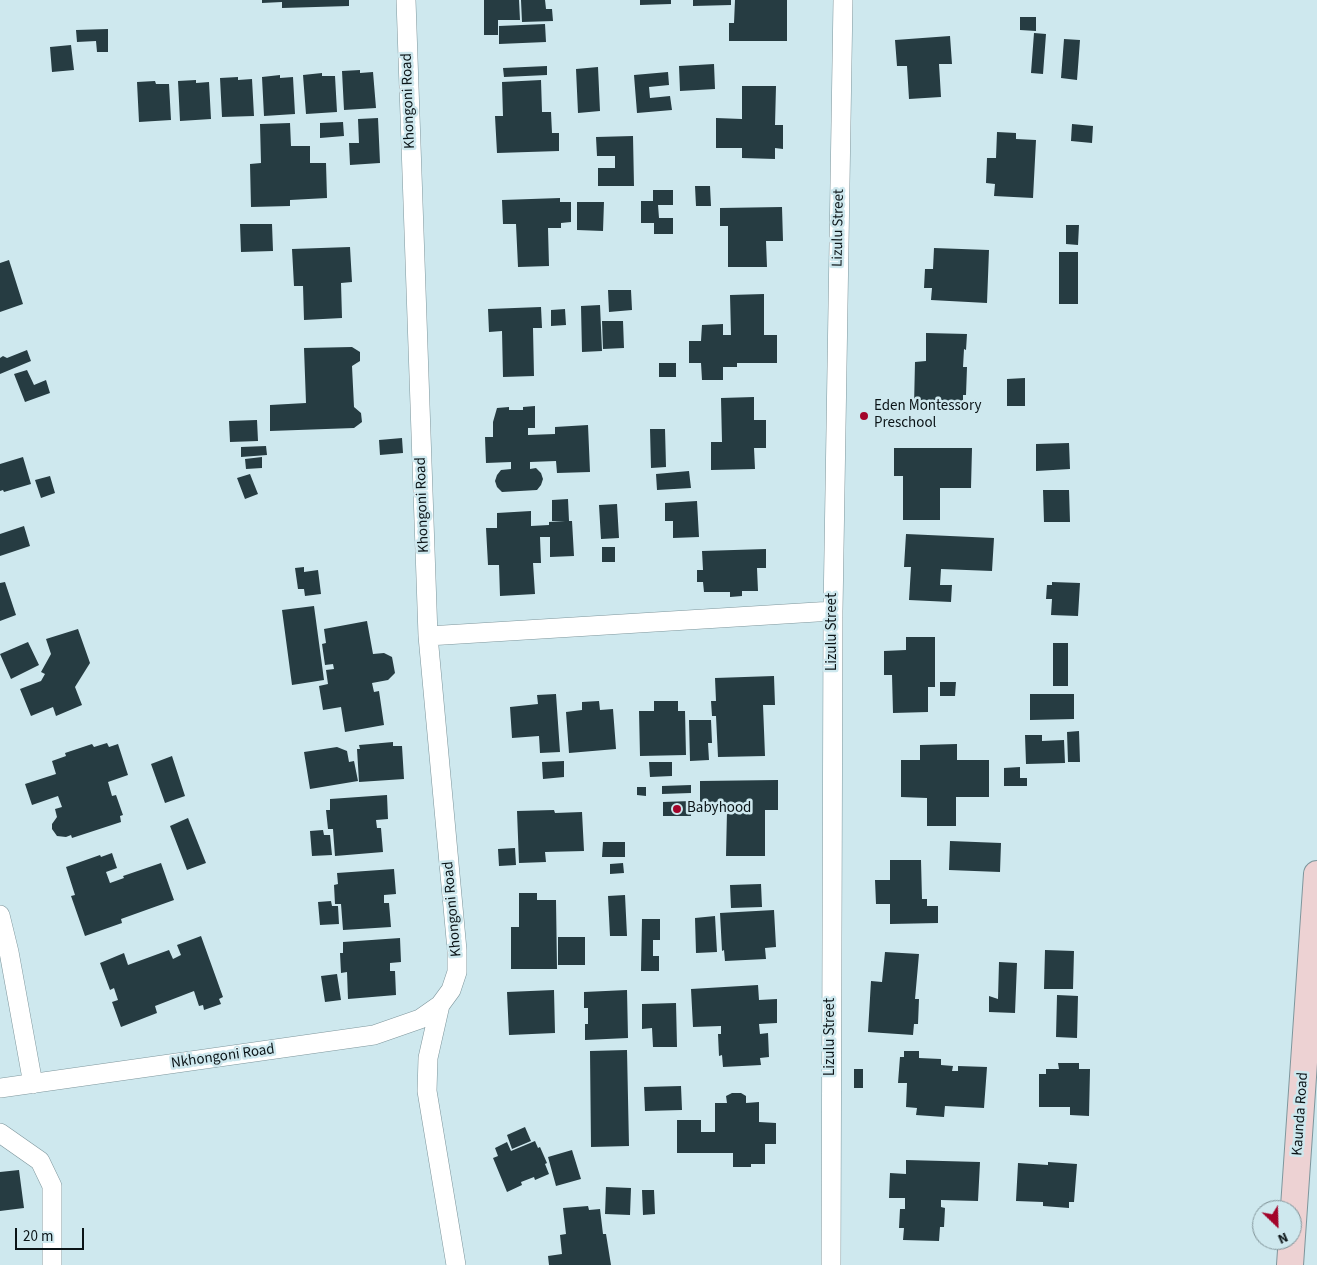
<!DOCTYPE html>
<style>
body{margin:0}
#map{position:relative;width:1317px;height:1265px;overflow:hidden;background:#cee8ee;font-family:"Source Sans 3",sans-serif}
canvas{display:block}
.north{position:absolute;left:1252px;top:1200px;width:50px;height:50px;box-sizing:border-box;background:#cee8ee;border:1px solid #809398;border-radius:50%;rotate:156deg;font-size:14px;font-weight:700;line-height:20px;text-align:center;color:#0b1417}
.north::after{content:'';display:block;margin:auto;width:18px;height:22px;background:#a3042a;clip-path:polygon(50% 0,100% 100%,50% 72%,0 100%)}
.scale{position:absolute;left:15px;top:1228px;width:69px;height:22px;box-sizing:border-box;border:2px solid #0b1417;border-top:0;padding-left:6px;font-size:15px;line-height:18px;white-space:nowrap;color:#0b1417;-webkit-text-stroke:4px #cee8ee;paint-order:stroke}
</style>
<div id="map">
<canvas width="1317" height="1265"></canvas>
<div class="north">N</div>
<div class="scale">20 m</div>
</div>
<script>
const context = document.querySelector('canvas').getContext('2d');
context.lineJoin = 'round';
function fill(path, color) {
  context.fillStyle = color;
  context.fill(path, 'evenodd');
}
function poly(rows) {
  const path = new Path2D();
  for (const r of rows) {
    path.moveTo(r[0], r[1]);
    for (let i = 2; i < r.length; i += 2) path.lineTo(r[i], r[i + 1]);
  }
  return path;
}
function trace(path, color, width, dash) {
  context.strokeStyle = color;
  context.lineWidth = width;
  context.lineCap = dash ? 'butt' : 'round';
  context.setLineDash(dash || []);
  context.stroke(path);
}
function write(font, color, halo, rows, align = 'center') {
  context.font = font + ' "Source Sans 3",sans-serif';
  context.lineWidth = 5;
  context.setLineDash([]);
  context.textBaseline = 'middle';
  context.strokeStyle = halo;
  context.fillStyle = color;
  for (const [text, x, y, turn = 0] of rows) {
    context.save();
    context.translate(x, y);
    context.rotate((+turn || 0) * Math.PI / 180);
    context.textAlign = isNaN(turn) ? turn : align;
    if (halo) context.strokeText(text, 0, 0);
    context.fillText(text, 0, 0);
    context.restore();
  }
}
fill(poly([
 [262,0,349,0,349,6,282,8,282,2,262,3],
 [484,0,519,0,520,20,498,20,498,35,484,35],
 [521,0,545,0,546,9,552,9,553,21,522,22],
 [640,0,671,0,671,4,640,5],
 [693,0,731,0,731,5,693,6],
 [735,0,787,0,787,41,729,41,729,23,734,23],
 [1020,17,1036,17,1036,31,1020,30],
 [545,24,546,42,499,44,499,26],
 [108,29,108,52,97,52,96,41,77,42,76,30],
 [1034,33,1046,34,1043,74,1031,73],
 [950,36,952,64,939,64,941,97,909,99,907,66,897,66,895,40],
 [1064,39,1080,40,1077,80,1061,78],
 [71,45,74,70,52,72,50,47],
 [714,64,715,89,680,91,679,66],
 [547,66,547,75,504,77,503,68],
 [598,67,600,111,578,113,576,69],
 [360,70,360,73,373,72,376,108,344,110,342,71],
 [668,72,669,85,649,87,650,98,670,96,672,110,637,113,634,75],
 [322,73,322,76,335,76,337,112,306,114,303,75],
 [280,75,280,78,293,77,295,114,264,116,262,77],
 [238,77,238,80,252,79,254,116,222,117,220,78],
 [196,80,196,83,209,82,211,119,180,121,178,81],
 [541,80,542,112,551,112,552,133,559,133,559,151,497,153,495,116,503,116,502,82],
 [155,81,156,84,169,84,171,120,139,122,137,82],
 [742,86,776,86,775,125,783,125,783,149,775,148,775,159,742,158,742,148,716,148,716,118,742,119],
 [378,118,380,163,350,165,349,143,359,143,358,119],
 [343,122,344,136,320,138,320,123],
 [290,123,291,146,310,146,310,163,326,163,327,198,290,200,290,206,251,207,250,164,261,163,260,124],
 [1072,124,1093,126,1092,143,1071,141],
 [997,132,1016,133,1016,139,1036,140,1033,198,994,196,995,184,986,183,987,158,996,158],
 [633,136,634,186,598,186,598,168,615,168,615,156,597,156,596,137],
 [695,186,710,186,711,206,696,206],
 [653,190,673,190,673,205,658,205,659,218,673,218,673,234,654,234,654,223,641,223,641,201,653,201],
 [560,198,560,202,571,202,571,222,561,223,561,228,548,228,549,266,518,267,516,224,503,224,502,200],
 [577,202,604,202,603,231,577,230],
 [782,207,783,241,766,241,767,267,728,267,728,226,720,226,720,208],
 [240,224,272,224,273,251,241,252],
 [1066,225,1079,225,1078,245,1066,244],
 [350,247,352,282,341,283,342,318,304,320,303,286,294,286,292,249],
 [934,248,989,250,987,303,931,300,932,288,924,288,925,269,933,269],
 [1059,252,1078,252,1078,304,1059,304],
 [9,260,23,304,0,312,0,263],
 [608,290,631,290,632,310,609,312],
 [764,294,764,335,777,335,777,363,737,363,737,367,723,367,723,380,702,380,701,363,689,363,689,341,701,341,702,325,723,324,723,335,731,335,730,295],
 [600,305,602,351,582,352,581,306],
 [541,307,542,328,533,328,534,376,503,377,502,331,489,332,488,309],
 [565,309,566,325,551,326,551,310],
 [602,321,623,321,624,348,603,349],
 [926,333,967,334,966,350,964,349,963,367,967,367,966,395,963,395,963,407,914,406,915,362,926,361],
 [352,347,360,352,360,361,352,366,354,407,361,413,362,422,354,428,270,431,270,405,306,403,304,348],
 [27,350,31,361,0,374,0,358,3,356,7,358],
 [659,363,676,363,676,377,659,377],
 [27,370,34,385,46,380,50,393,25,402,14,374],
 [1025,378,1025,406,1007,406,1007,379],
 [754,397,754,420,766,420,766,448,754,448,755,469,711,470,711,442,722,442,721,398],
 [535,406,535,428,528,428,528,435,555,434,555,427,588,425,590,472,557,473,556,461,530,462,530,469,536,468,541,473,543,479,541,485,537,490,502,492,497,487,495,481,497,475,501,470,511,469,511,462,486,463,485,437,493,437,493,422,497,408,509,407,509,410,523,410,523,407],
 [257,420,258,441,230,442,229,421],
 [650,429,665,429,666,467,651,468],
 [402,438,403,453,380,455,379,440],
 [1069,443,1070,469,1036,471,1036,444],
 [266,446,267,455,241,457,241,447],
 [894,448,972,448,971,488,940,488,940,520,903,520,903,476,894,476],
 [23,457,31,484,4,492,3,490,0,491,0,464],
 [262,457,262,468,246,469,245,459],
 [689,471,691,488,657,490,656,474],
 [250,474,258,494,245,499,237,478],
 [50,476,55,493,41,498,35,480],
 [1043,490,1069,490,1070,522,1044,522],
 [568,499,569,521,572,521,574,556,550,557,550,537,540,537,541,563,533,563,535,594,500,596,499,565,488,565,486,528,497,528,497,513,531,511,531,526,549,525,549,522,565,521,552,521,552,500],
 [697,501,699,537,673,538,673,521,665,521,665,503],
 [617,504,619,538,601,539,599,505],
 [24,526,30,546,0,556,0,534],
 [906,534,994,538,992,571,941,569,940,585,952,585,951,602,909,600,911,567,904,567],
 [602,547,615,547,615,562,602,562],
 [766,549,766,568,757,568,758,591,742,591,742,596,730,597,730,592,704,592,703,582,697,582,697,570,703,570,702,551],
 [304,567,304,572,318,570,321,594,305,596,304,589,298,589,295,568],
 [5,582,16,615,0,621,0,583],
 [1052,582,1080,583,1078,616,1051,615,1052,599,1046,599,1047,585,1052,585],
 [314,606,324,680,292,685,282,610],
 [367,621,373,654,384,653,392,657,395,673,388,680,372,683,374,692,379,691,384,725,345,732,341,707,323,710,319,686,328,684,326,670,334,669,333,664,325,665,322,644,326,643,324,629],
 [78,629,90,663,75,687,82,705,56,716,53,707,31,716,20,689,41,681,45,674,41,672,51,654,46,639],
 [906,637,935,637,935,687,928,687,928,712,893,713,892,675,884,675,884,651,906,650],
 [28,642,39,665,11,679,0,654],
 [1053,643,1068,643,1068,686,1053,686],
 [774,676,775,705,763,705,765,756,718,757,716,716,712,716,711,701,716,701,715,678],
 [940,682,956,682,955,696,940,696],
 [556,694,560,752,540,753,539,736,512,738,510,707,538,704,537,695],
 [1030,694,1074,694,1074,719,1030,720],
 [599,701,600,710,613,709,616,749,569,753,566,712,582,710,582,702],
 [654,701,678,701,678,711,685,711,686,755,640,756,639,711,654,711],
 [689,720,711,720,712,743,708,743,709,760,690,761],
 [1079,731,1080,762,1068,762,1067,732],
 [1025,735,1042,735,1042,741,1064,740,1065,763,1026,764],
 [393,742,393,746,402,746,404,779,359,782,357,749,360,749,359,745],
 [107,743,109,747,118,744,128,775,108,782,112,796,116,795,123,815,120,816,121,822,72,838,71,835,66,837,57,836,52,829,52,824,57,817,55,809,62,807,58,796,32,805,25,784,56,774,52,761,66,756,65,753,92,744,94,747],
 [957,744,957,760,989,760,989,797,956,797,956,826,927,826,927,798,901,797,901,760,920,760,920,745],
 [337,747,347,751,349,762,354,761,358,781,310,789,304,752],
 [172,756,185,796,165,803,151,764],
 [564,761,564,777,543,779,542,762],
 [649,762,672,762,672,776,650,777],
 [1020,767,1020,778,1027,778,1027,786,1004,786,1004,768],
 [778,780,778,810,765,810,765,856,726,856,727,811,700,811,700,781],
 [691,785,691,793,662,794,662,786],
 [637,787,646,787,646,796,637,795],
 [387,795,388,819,376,820,377,828,381,828,383,852,335,856,333,829,328,829,326,810,330,810,330,799],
 [691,801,691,816,663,816,663,802],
 [554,810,555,813,582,812,584,851,545,852,546,862,519,863,517,811],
 [188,818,206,863,187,870,170,826],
 [323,830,324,835,330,835,332,855,312,856,310,831],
 [950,841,1001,843,1000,872,949,870],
 [603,842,625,842,625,857,602,857],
 [515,848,516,865,499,866,498,849],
 [112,853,117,868,106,872,110,883,124,878,123,876,161,863,174,900,121,919,122,923,85,936,71,896,75,895,66,867,100,855,101,857],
 [890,860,921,860,922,899,927,899,927,906,938,906,938,923,890,924,890,904,876,904,875,880,890,880],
 [623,863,624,873,610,874,610,864],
 [394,869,396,894,384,895,384,903,389,903,391,927,343,930,341,904,335,904,334,885,338,884,337,873],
 [761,884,762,907,731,908,730,885],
 [519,893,537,893,537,900,556,900,557,969,511,969,511,927,519,927],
 [625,895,627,936,610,936,608,896],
 [331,901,332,906,338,906,339,924,320,925,318,902],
 [774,910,776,947,765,948,766,959,725,961,724,950,722,951,720,913],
 [715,916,717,952,696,953,695,918],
 [642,919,660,919,660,940,653,940,653,956,659,956,659,971,641,971],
 [201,936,223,997,219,999,221,1004,204,1010,203,1005,199,1006,194,991,155,1006,157,1013,121,1027,112,1002,118,1000,114,988,110,990,100,963,124,953,128,965,169,950,173,959,181,955,177,945],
 [558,937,585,937,585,965,558,965],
 [400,938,401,962,390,963,390,971,395,971,396,995,348,999,347,972,341,973,340,953,343,953,343,942],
 [1045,950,1074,951,1073,989,1044,989],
 [885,952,919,954,915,999,919,999,918,1024,914,1024,913,1035,868,1032,871,981,882,982],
 [999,962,1017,963,1015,1013,989,1012,989,996,998,999],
 [337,974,341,1000,325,1002,321,976],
 [758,985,759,1000,777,999,777,1023,759,1024,760,1034,768,1033,769,1057,760,1058,761,1065,723,1067,722,1055,719,1056,718,1034,721,1034,721,1026,693,1027,691,989],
 [554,990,555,1033,509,1035,507,992],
 [627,990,628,1038,585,1040,585,1024,588,1024,588,1008,584,1008,584,992],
 [1057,995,1078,996,1077,1038,1056,1037],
 [676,1003,677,1047,653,1047,652,1028,642,1029,642,1004],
 [627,1050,629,1146,591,1147,590,1051],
 [904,1051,919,1051,919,1058,941,1059,941,1065,953,1066,952,1071,958,1071,958,1066,987,1067,984,1108,945,1106,944,1117,916,1115,917,1108,906,1107,907,1083,898,1083,900,1057,904,1057],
 [1058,1063,1079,1063,1079,1069,1090,1069,1089,1116,1070,1115,1070,1107,1039,1107,1039,1074,1046,1074,1046,1069,1059,1069],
 [854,1069,863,1069,863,1088,854,1088],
 [681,1086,682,1110,645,1111,644,1087],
 [732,1093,741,1093,746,1096,746,1103,759,1102,759,1122,776,1123,776,1144,765,1144,765,1164,751,1164,751,1167,733,1167,733,1153,677,1153,677,1120,701,1120,701,1132,715,1132,715,1103,727,1103,726,1096],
 [525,1127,531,1141,512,1149,507,1135],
 [535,1141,538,1148,540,1147,547,1163,545,1164,549,1174,535,1180,534,1177,521,1182,522,1185,507,1192,493,1158,498,1156,495,1148,507,1142,511,1151],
 [572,1150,581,1179,556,1186,548,1157],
 [906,1160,980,1162,978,1201,941,1200,941,1207,945,1208,944,1227,940,1227,939,1241,903,1240,904,1228,899,1228,900,1209,905,1209,905,1198,889,1198,890,1173,906,1174],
 [1048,1162,1077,1164,1074,1202,1069,1202,1069,1208,1043,1206,1043,1202,1016,1201,1018,1163,1048,1165],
 [19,1170,24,1208,0,1211,0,1172],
 [606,1187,631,1188,630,1215,605,1214],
 [642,1190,654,1190,655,1214,643,1215],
 [588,1206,589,1210,600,1209,603,1234,606,1234,611,1265,549,1265,548,1256,562,1254,560,1235,566,1234,563,1208]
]), '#263c42');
const street = poly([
 [428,636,833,611],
 [0,915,9,952,33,1084],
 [440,1005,428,1058,427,1091,456,1265],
 [0,1088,374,1035,420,1019,440,1005,451,990,457,972,457,950,428,636,406,0],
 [0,1133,40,1161,52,1186,52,1265],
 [831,1265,833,611,843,0]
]);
const secondary = poly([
 [1290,1265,1317,874]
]);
trace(street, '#7e969c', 20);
trace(secondary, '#7e969c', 28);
trace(street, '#fff', 19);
trace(secondary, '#edd2d3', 26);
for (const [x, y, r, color] of [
 [864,416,5,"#a3042a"],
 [677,809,5,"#a3042a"]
]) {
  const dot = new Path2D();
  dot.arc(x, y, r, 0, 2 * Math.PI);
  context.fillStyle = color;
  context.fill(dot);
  trace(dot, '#cee8ee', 2);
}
write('15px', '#0b1417', '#cee8ee', [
 ["Khongoni Road",409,101,-92],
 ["Lizulu Street",839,228,-89],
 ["Khongoni Road",423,505,-92],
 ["Lizulu Street",833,632,-90],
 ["Khongoni Road",453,909,-95],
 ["Lizulu Street",831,1037,-90],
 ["Nkhongoni Road",223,1057,-8],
 ["Kaunda Road",1301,1114,-86]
]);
write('15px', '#0b1417', '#cee8ee', [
 ["Eden Montessory",874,407],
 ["Preschool",874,424],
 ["Babyhood",687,809]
], 'left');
</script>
